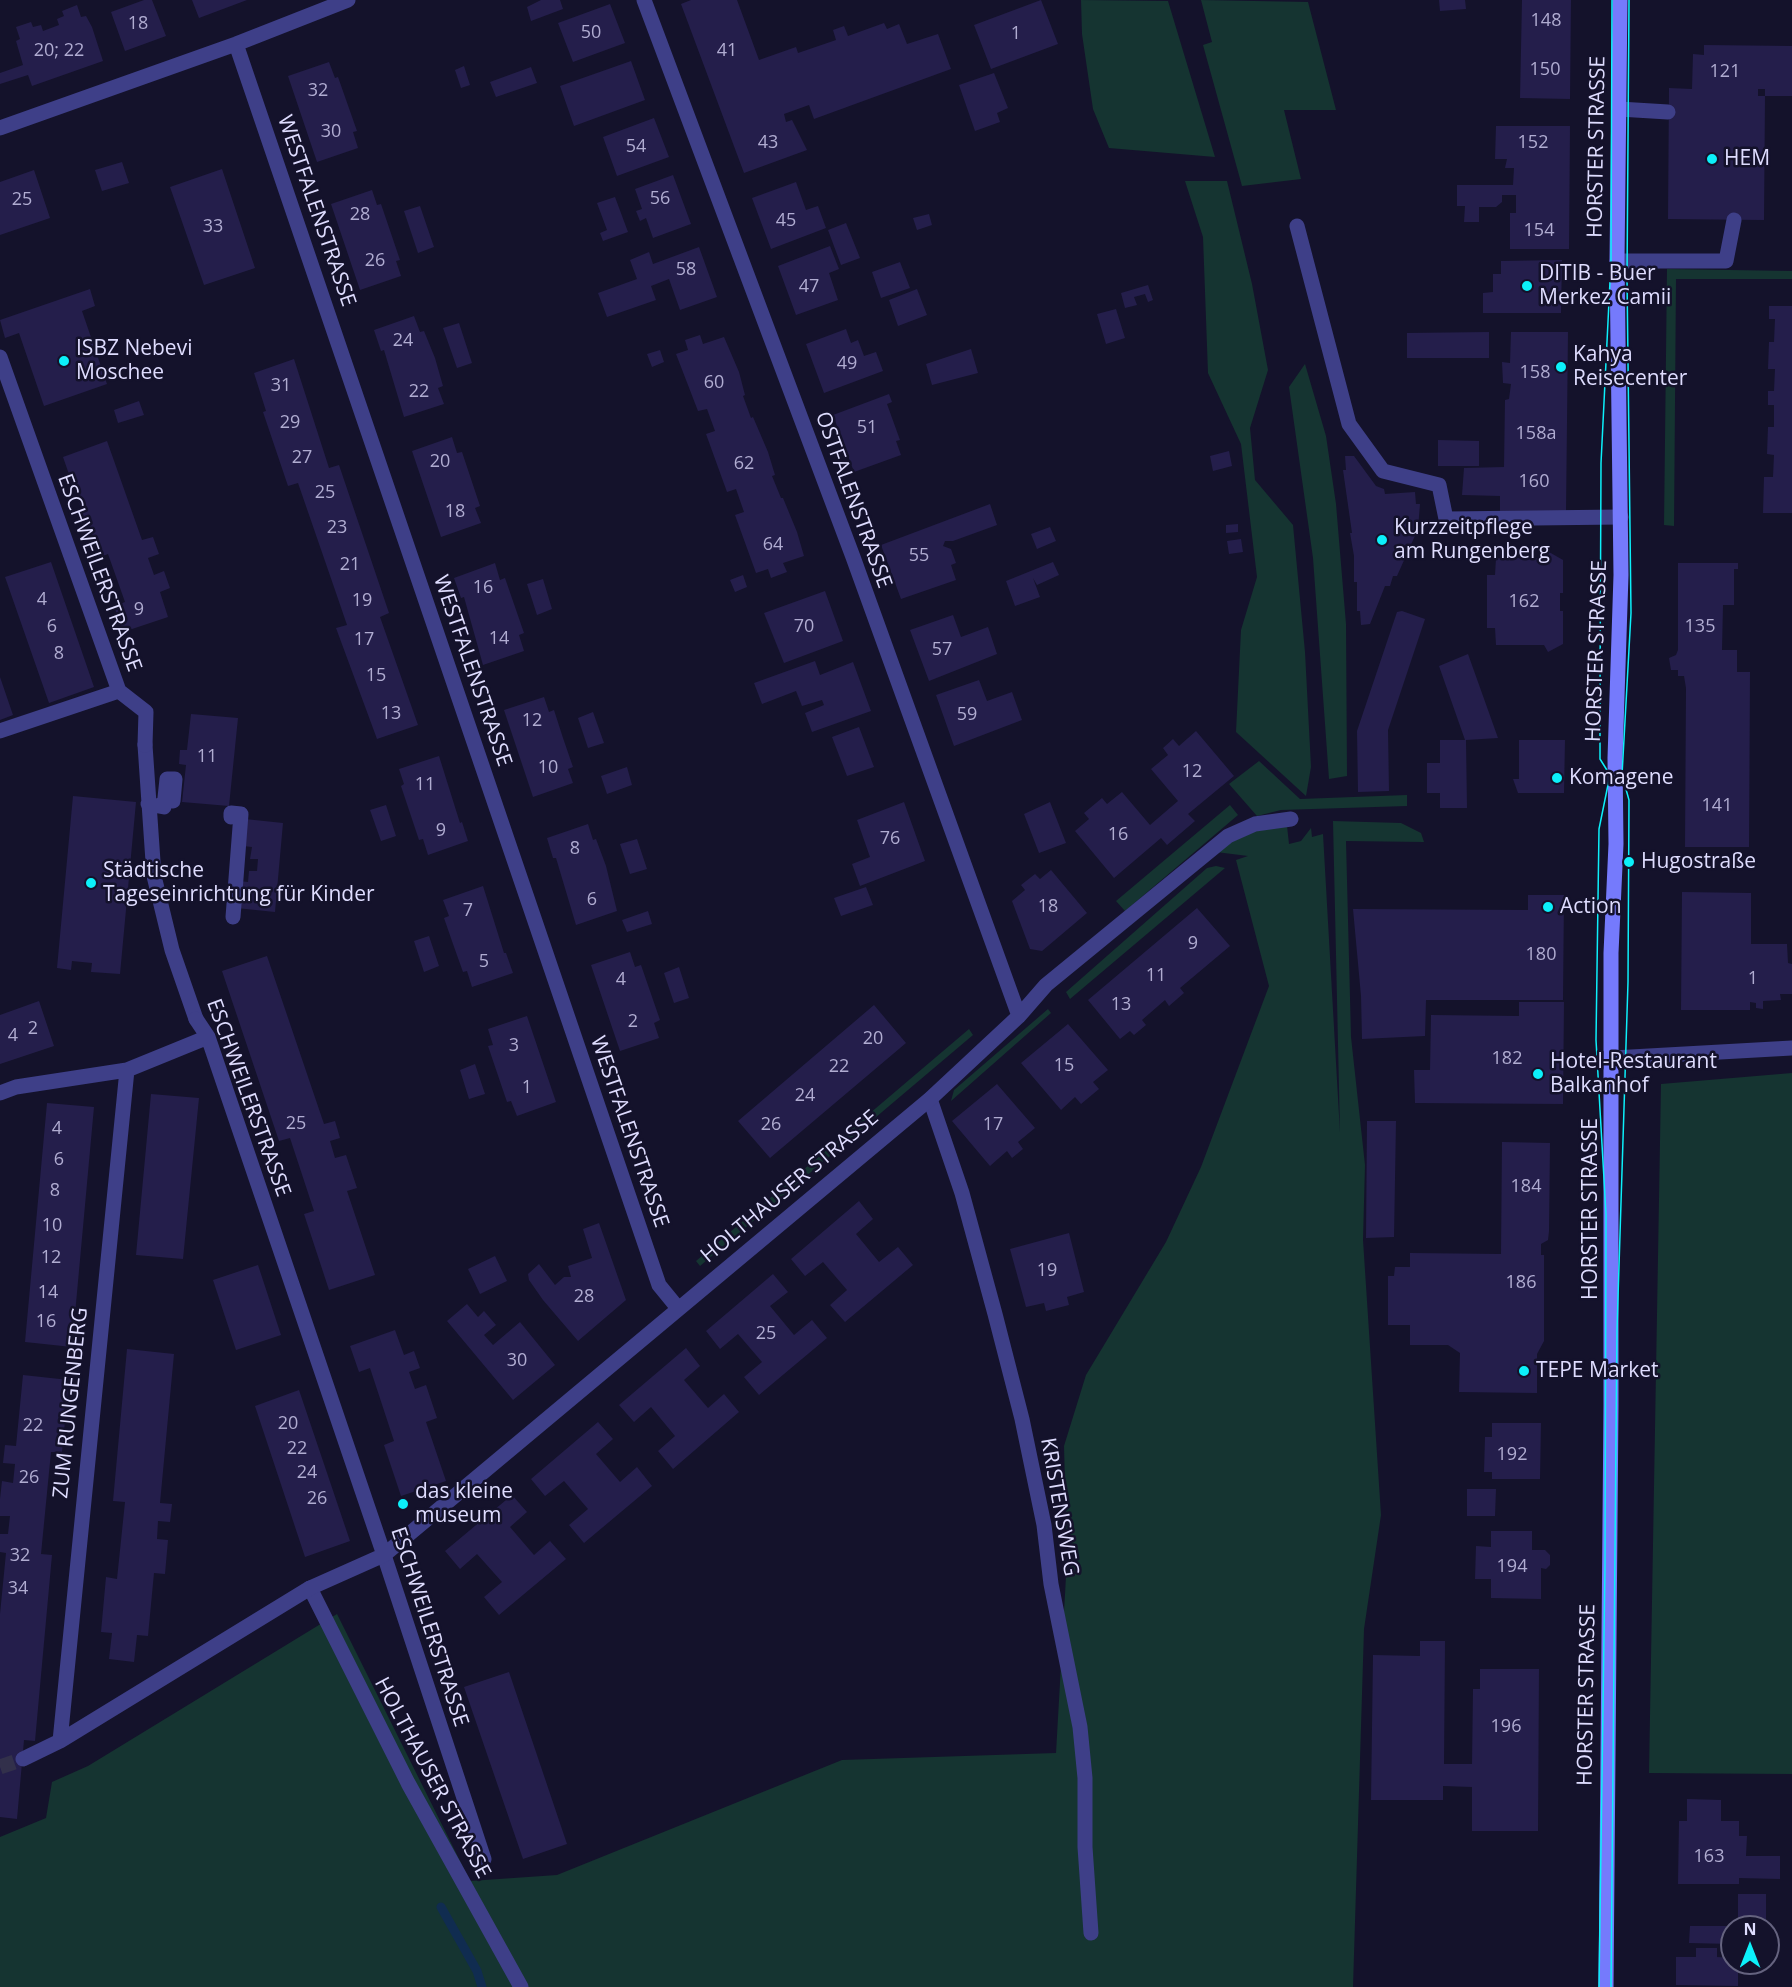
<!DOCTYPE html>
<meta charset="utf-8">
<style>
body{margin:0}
#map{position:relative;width:1792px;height:1987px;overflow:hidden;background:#14122b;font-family:"Open Sans",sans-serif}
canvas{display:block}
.north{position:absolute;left:1720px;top:1915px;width:60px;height:60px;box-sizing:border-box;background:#14122b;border:2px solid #65637f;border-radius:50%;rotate:0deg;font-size:16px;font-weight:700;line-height:24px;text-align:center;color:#dedcfe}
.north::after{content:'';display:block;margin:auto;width:21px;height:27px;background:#0cf0fa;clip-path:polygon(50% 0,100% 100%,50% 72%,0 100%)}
</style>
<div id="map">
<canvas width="1792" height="1987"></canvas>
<div class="north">N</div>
</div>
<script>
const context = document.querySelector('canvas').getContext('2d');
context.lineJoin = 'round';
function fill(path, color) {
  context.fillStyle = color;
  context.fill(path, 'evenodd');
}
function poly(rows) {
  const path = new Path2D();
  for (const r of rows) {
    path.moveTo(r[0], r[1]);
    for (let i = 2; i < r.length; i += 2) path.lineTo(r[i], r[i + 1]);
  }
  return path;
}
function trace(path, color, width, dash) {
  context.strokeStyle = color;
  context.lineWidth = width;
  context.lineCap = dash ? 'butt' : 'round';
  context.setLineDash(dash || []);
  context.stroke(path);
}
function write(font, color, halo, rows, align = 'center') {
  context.font = font + ' "Open Sans",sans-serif';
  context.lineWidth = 5;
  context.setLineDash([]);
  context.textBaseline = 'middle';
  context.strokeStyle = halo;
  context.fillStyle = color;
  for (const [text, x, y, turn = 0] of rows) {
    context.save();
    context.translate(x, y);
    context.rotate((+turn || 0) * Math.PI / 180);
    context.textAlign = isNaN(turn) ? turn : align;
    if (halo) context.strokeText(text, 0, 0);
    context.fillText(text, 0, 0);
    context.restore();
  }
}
fill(poly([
 [1081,0,1168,1,1215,157,1109,148,1093,109,1082,34],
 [1201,0,1308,2,1336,110,1284,110,1301,179,1242,186,1203,45,1212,42],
 [1185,181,1227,181,1252,284,1268,370,1250,428,1255,480,1293,525,1305,652,1311,767,1306,796,1236,732,1241,630,1257,577,1241,444,1208,373,1203,237],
 [1667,269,1792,271,1792,279,1676,279,1674,526,1664,525],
 [1305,364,1326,436,1336,504,1346,624,1347,776,1329,779,1313,558,1289,387],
 [1259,761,1300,799,1407,795,1407,806,1281,810,1257,816,1229,784],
 [1230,805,1238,815,1125,911,1116,901],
 [1333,821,1401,823,1421,833,1424,842,1346,841,1351,1037,1365,1165,1363,1240,1381,1515,1364,1629,1353,1987,0,1987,0,1837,46,1818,52,1782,88,1766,337,1614,470,1881,557,1875,842,1760,1056,1753,1067,1559,1064,1446,1086,1375,1166,1242,1201,1167,1269,986,1236,860,1248,856,1216,852,1222,845,1262,828,1287,826,1289,844,1301,841,1311,828,1312,837,1323,834,1340,1133],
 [1216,866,1225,868,1070,999,1066,992,1207,868],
 [1048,1009,1051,1013,951,1101,954,1090],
 [969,1029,973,1035,700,1266,696,1261],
 [1792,1073,1792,1774,1649,1773,1661,1084]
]), '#153431');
trace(poly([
 [441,1907,477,1971,482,1987]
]), '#102c50', 9);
fill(poly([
 [144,0,152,0,166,36,125,51,111,12],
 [192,0,247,0,199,18],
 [541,0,560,0,563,9,531,21,527,7],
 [691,0,737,0,759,60,796,47,798,53,836,40,833,30,844,26,848,36,884,23,887,29,899,24,907,44,938,34,951,69,814,119,809,105,784,114,786,122,792,120,807,150,744,173,681,4],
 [1041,0,1058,44,991,69,974,25],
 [1439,0,1465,0,1466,9,1440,11],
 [1522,0,1571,0,1570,99,1520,98],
 [610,4,625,43,573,62,558,23],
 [77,5,81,17,86,16,92,27,103,61,32,86,28,75,0,84,0,73,23,65,16,41,20,39,16,27,31,22,33,27,41,25,43,31,59,25,57,19,64,16,62,11],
 [1704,45,1792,46,1792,96,1765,96,1765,89,1758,89,1758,96,1765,96,1764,220,1668,219,1669,88,1692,89,1693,54,1704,55],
 [631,61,645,100,574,126,560,86],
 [329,62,335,78,338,77,357,131,353,132,358,148,317,162,288,76],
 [464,66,470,85,461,88,455,70],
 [531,67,537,83,496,97,490,82],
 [994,73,1008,108,997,113,1000,122,975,131,959,85],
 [654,118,669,157,617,176,603,137],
 [1496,126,1570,126,1569,249,1510,249,1510,213,1516,213,1516,195,1502,195,1502,202,1496,207,1479,207,1479,222,1464,222,1465,206,1457,206,1457,185,1513,185,1514,168,1505,168,1507,159,1495,159],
 [122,162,129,183,102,191,95,170],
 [222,169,255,268,204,285,170,187],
 [34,170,50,218,0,235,0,182],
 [673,175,691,224,653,238,646,218,640,221,636,211,642,209,635,189],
 [796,182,806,210,818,206,826,228,771,249,752,198],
 [372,190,377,205,381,204,400,260,396,261,401,276,360,290,331,204],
 [615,197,628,232,603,241,600,233,607,230,597,203],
 [420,206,434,247,418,253,404,211],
 [929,214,932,225,917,230,913,218],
 [846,223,860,258,841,265,828,230],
 [830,246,839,269,829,273,838,300,796,315,778,266],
 [699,247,717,297,680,310,669,279,651,286,656,300,607,317,598,293,637,279,630,260,649,252,653,264],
 [1562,260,1561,313,1483,313,1483,293,1493,292,1493,274,1501,274,1501,261],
 [900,262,910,288,881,298,872,272],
 [1148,285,1153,300,1148,302,1145,294,1134,297,1137,305,1125,308,1121,293],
 [90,289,95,306,82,311,107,384,44,406,19,333,5,338,0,320],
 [917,289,927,315,898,326,889,300],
 [1769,306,1792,306,1792,513,1763,513,1764,477,1773,477,1774,455,1767,454,1768,427,1774,427,1774,405,1768,405,1768,391,1774,391,1775,369,1768,369,1769,342,1774,342,1775,319,1769,319],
 [1116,309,1125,338,1106,344,1097,314],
 [414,316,420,332,424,331,435,358,443,386,438,388,444,404,404,417,384,350,381,351,374,330],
 [459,323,472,363,457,368,443,328],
 [846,329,851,343,858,340,864,356,876,352,883,371,824,393,806,344],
 [1489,332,1489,358,1407,358,1407,333],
 [1511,332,1568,332,1566,513,1500,513,1500,496,1462,495,1464,468,1504,467,1505,400,1509,399,1511,384,1503,383,1502,362,1510,363],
 [700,335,703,344,724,337,739,372,745,395,743,396,751,418,753,417,768,452,775,475,772,476,781,498,783,498,797,532,804,556,783,563,787,572,771,578,768,569,756,573,735,515,744,512,736,489,727,492,706,434,715,431,707,409,698,411,676,354,688,350,685,340],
 [971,349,978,373,932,385,926,364],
 [660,350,664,362,652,367,647,354],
 [294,359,329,468,339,465,389,613,380,617,418,725,377,739,336,628,347,625,335,590,298,483,288,486,263,412,266,411,254,373],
 [889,394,892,402,887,404,900,440,896,441,901,455,854,472,833,415],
 [139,401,144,415,118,423,114,410],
 [452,437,457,453,462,452,480,506,475,508,481,523,441,537,412,451],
 [1438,440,1479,441,1479,466,1438,466],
 [107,441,142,540,153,537,159,554,148,558,154,575,164,571,170,588,160,592,168,617,123,632,114,606,125,602,108,554,98,558,63,457],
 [1229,451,1232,466,1213,471,1210,456],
 [1345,456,1354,456,1376,486,1384,489,1385,494,1415,492,1416,504,1420,504,1418,529,1397,576,1393,576,1390,586,1385,586,1370,624,1361,625,1360,611,1357,611,1357,582,1354,582,1354,556,1350,533,1352,533,1343,470,1346,470],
 [990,504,997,525,953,541,945,541,943,546,951,549,956,563,951,565,956,580,901,599,881,545],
 [1238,524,1238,532,1226,533,1226,525],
 [1050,527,1056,541,1037,549,1031,534],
 [1241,539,1243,552,1229,554,1227,541],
 [1549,552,1563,560,1563,593,1560,593,1560,611,1563,611,1563,644,1548,652,1544,645,1496,645,1495,628,1487,628,1487,575,1495,575,1496,558,1545,558],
 [51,562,94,687,49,703,5,577],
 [1053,562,1059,575,1037,585,1033,578,1040,597,1015,606,1006,581],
 [495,563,500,580,505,578,524,633,519,635,524,651,483,665,464,597,461,598,454,578],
 [1678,563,1738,563,1738,569,1734,569,1734,605,1723,605,1722,650,1737,650,1737,672,1750,672,1749,847,1685,847,1686,688,1684,676,1678,676,1678,670,1671,670,1669,658,1676,655,1678,650],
 [743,575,747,587,735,592,730,580],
 [543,579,552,609,537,615,527,584],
 [825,591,843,641,784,663,764,613],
 [1402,611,1425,619,1388,730,1389,791,1358,792,1357,731,1397,612],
 [953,615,961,637,988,627,997,654,929,681,910,630],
 [1468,654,1498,738,1466,740,1467,808,1440,808,1440,793,1427,793,1427,763,1440,763,1440,740,1465,740,1439,666],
 [815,661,820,675,853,662,871,711,812,732,805,713,824,705,822,700,802,706,796,691,762,704,754,683],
 [0,677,13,715,0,720],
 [979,680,987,701,1012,692,1022,720,954,746,936,695],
 [544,697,549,712,554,710,563,738,573,767,568,769,573,783,533,797,504,710],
 [593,712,604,743,588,748,578,718],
 [191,714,238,718,229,806,182,802,186,765,179,764,180,750,187,750],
 [859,727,874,767,847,776,832,737],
 [1196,731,1234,776,1188,814,1195,821,1167,845,1161,838,1114,878,1075,831,1089,819,1084,813,1102,798,1107,804,1122,792,1150,825,1178,801,1151,769,1168,755,1163,748,1173,739,1179,746],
 [1519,740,1565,740,1564,793,1518,793,1513,779,1519,779],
 [439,756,460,823,462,822,468,841,428,855,423,839,419,840,401,786,404,784,399,769],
 [627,767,632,785,607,794,601,776],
 [73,796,136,802,120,974,91,972,92,963,72,961,71,970,57,968],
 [904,802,925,861,860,886,852,864,870,857,857,820],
 [1050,802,1066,843,1039,853,1024,814],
 [386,805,396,836,381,841,370,810],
 [245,819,283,823,275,912,236,908,239,881,248,882,249,871,257,871,258,859,250,859,252,847,243,846],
 [588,824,593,840,596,839,606,866,617,911,576,925,556,858,553,858,547,838],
 [637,839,647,869,630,874,620,844],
 [1051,870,1087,913,1042,951,1030,949,1012,901,1025,890,1021,885,1035,874,1040,879],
 [483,886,504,953,506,953,513,973,472,987,467,971,463,972,453,944,444,918,449,916,443,900],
 [866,887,873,905,841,916,834,898],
 [1682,892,1751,893,1751,944,1787,944,1788,963,1792,964,1792,994,1780,994,1781,1000,1763,1001,1763,1009,1756,1008,1756,1003,1750,1002,1750,1010,1681,1010],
 [1528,895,1564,895,1563,1000,1426,1000,1425,1036,1362,1039,1361,996,1353,909,1528,910],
 [1197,908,1230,946,1180,988,1184,993,1169,1006,1165,1000,1142,1020,1146,1025,1134,1035,1130,1031,1120,1039,1088,1000],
 [648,911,652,924,627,932,622,920],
 [429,936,439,966,424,972,414,941],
 [630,952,635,967,641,965,660,1020,654,1023,659,1038,620,1051,591,965],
 [267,956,324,1124,335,1121,340,1138,330,1141,335,1158,346,1155,357,1188,347,1191,375,1275,329,1290,304,1214,314,1211,290,1138,279,1141,222,971],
 [679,967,689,998,674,1003,664,973],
 [39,1001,54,1046,0,1064,0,1015],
 [1519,1002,1564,1002,1563,1104,1415,1103,1414,1070,1430,1070,1431,1015,1519,1016],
 [874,1005,906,1043,770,1158,738,1121],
 [527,1016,556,1102,517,1116,511,1101,507,1102,488,1046,493,1045,488,1029],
 [1068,1024,1108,1070,1093,1082,1099,1089,1081,1104,1075,1097,1061,1110,1021,1063],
 [475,1064,485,1094,469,1099,460,1070],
 [997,1084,1035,1128,1018,1142,1023,1149,1012,1158,1007,1151,990,1166,952,1121],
 [151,1094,199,1098,183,1259,136,1255],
 [47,1103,94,1107,72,1347,25,1342],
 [1367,1121,1396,1121,1394,1237,1366,1238],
 [1502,1142,1550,1143,1549,1231,1548,1240,1541,1244,1541,1255,1544,1255,1544,1341,1537,1354,1537,1393,1459,1392,1460,1353,1448,1345,1410,1345,1410,1325,1388,1325,1388,1276,1394,1276,1395,1267,1410,1267,1410,1253,1501,1254],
 [859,1201,873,1219,856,1234,879,1262,898,1247,913,1265,845,1322,830,1305,847,1290,823,1262,805,1276,791,1259],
 [599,1223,626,1300,578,1341,543,1300,529,1280,528,1274,539,1264,555,1285,564,1277,571,1277,568,1266,592,1258,583,1229],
 [1069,1233,1084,1292,1067,1297,1069,1305,1046,1311,1044,1303,1026,1307,1010,1249],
 [495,1256,507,1281,480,1294,468,1269],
 [258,1265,281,1335,236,1350,213,1280],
 [773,1274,788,1292,770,1306,794,1335,812,1320,827,1338,759,1395,744,1377,762,1362,738,1334,720,1349,706,1331],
 [467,1304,478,1317,484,1311,496,1325,484,1335,493,1345,520,1322,555,1365,513,1400,447,1321],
 [395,1330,404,1355,414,1351,420,1368,409,1372,415,1389,426,1385,437,1418,426,1422,446,1481,401,1496,384,1445,394,1441,370,1368,359,1372,350,1346],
 [686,1348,700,1366,684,1380,708,1408,724,1394,739,1412,673,1469,658,1451,675,1436,651,1407,634,1422,619,1405],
 [127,1349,174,1354,160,1503,172,1504,170,1522,158,1521,157,1539,168,1540,165,1574,154,1573,148,1636,137,1635,134,1662,109,1659,112,1633,101,1632,106,1577,117,1579,125,1502,113,1501],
 [23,1375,69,1380,62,1452,51,1452,41,1554,52,1555,35,1741,24,1740,17,1819,0,1817,0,1614,6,1553,0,1552,0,1534,8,1534,10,1516,0,1516,0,1499,2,1481,13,1483,15,1464,3,1463,5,1445,16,1446],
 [299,1390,350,1541,305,1557,255,1406],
 [598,1422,613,1439,596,1454,620,1482,637,1467,652,1486,584,1543,569,1525,588,1509,564,1481,545,1496,531,1479],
 [1492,1423,1541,1423,1540,1479,1492,1479,1492,1472,1484,1472,1485,1437,1492,1437],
 [1467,1489,1496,1489,1495,1516,1467,1516],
 [512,1495,527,1512,510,1527,534,1555,550,1541,566,1559,499,1615,484,1597,502,1582,477,1554,460,1569,445,1551],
 [1491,1531,1532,1531,1532,1550,1545,1550,1550,1555,1550,1565,1546,1569,1541,1568,1541,1599,1491,1598,1491,1579,1475,1579,1476,1546,1491,1547],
 [1420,1641,1445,1641,1444,1764,1472,1764,1473,1689,1480,1689,1480,1669,1539,1669,1538,1831,1472,1831,1472,1787,1443,1786,1443,1800,1371,1800,1373,1655,1420,1656],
 [509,1672,567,1844,523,1859,464,1687],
 [1687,1799,1721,1800,1721,1821,1739,1821,1739,1836,1747,1836,1746,1856,1780,1856,1780,1879,1739,1878,1739,1884,1678,1884,1679,1821,1687,1821],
 [1738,1894,1766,1894,1766,1924,1738,1924],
 [1690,1926,1732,1926,1732,1944,1689,1943],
 [1696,1948,1717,1948,1717,1957,1732,1958,1732,1963,1738,1963,1738,1986,1676,1985,1676,1957,1696,1957]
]), '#241e4b');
trace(poly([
 [0,1767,23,1759]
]), '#32304b', 15, [15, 8]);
trace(poly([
 [1619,109,1668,112],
 [1297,226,1349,424,1383,471,1439,485,1446,519,1621,517],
 [1617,261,1726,261,1734,220],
 [930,1099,962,1193,995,1314,1022,1419,1044,1525,1051,1584,1080,1727,1085,1778,1085,1847,1091,1933],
 [384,1555,484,1859],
 [310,1588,408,1783,521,1987]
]), '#3e3f88', 15);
trace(poly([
 [145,745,154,876,172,950,196,1019],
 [148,804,164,807,167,779,175,779,173,801],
 [231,817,231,813,241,814,233,917]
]), '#3e3f88', 15);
trace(poly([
 [644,0,853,557,1019,1016],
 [236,44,659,1285,677,1307],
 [0,128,236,44,348,0],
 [0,357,119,691,146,712,145,745],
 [0,731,119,691],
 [196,1019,208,1037,384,1555],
 [1613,1058,1792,1048],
 [0,1093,16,1087,127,1070,208,1037],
 [60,1741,127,1070],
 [23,1759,60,1741,310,1588,384,1555,930,1099,1019,1016,1046,985,1228,836,1255,824,1291,819]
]), '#3e3f88', 15);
trace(poly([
 [1606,1987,1611,1405,1611,953,1616,844,1615,758,1621,575,1617,261,1620,0]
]), '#757afc', 15);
trace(poly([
 [1599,1987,1605,1566,1606,1214,1596,1040,1599,829,1610,775,1600,759,1600,693,1601,463,1611,261,1612,0],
 [1611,1987,1617,1329,1628,982,1629,800,1622,775,1631,613,1627,278,1629,0]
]), '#0cf0fa', 1.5);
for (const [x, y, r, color] of [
 [1712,159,6,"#0cf0fa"],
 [1527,286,6,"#0cf0fa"],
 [64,361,6,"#0cf0fa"],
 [1561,367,6,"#0cf0fa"],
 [1382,540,6,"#0cf0fa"],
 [1557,778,6,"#0cf0fa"],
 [1629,862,6,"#0cf0fa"],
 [91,883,6,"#0cf0fa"],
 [1548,907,6,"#0cf0fa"],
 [1538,1074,6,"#0cf0fa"],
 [1524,1371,6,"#0cf0fa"],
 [403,1504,6,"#0cf0fa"]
]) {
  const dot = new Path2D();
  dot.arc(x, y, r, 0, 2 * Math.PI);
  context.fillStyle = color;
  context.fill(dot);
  trace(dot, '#14122b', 2);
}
write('18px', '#b0acd1', null, [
 ["148",1546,21],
 ["18",138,24],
 ["50",591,33],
 ["1",1016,34],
 ["20; 22",59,51],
 ["41",727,51],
 ["150",1545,70],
 ["121",1725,72],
 ["32",318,91],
 ["30",331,132],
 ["43",768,143],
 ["152",1533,143],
 ["54",636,147],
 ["56",660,199],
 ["25",22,200],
 ["28",360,215],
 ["45",786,221],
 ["33",213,227],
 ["154",1539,231],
 ["26",375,261],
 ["58",686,270],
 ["47",809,287],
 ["24",403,341],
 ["49",847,364],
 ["158",1535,373],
 ["60",714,383],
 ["31",281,386],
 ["22",419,392],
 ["29",290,423],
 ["51",867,428],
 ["158a",1536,434],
 ["27",302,458],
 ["20",440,462],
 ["62",744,464],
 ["160",1534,482],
 ["25",325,493],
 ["18",455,512],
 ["23",337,528],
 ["64",773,545],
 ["55",919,556],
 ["21",350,565],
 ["16",483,588],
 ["4",42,600],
 ["19",362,601],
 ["162",1524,602],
 ["9",139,610],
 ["6",52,627],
 ["70",804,627],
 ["135",1700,627],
 ["14",499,639],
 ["17",364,640],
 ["57",942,650],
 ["8",59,654],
 ["15",376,676],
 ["13",391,714],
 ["59",967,715],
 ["12",532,721],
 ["11",207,757],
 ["10",548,768],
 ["12",1192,772],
 ["11",425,785],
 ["141",1717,806],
 ["9",441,831],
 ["16",1118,835],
 ["76",890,839],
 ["8",575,849],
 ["6",592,900],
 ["18",1048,907],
 ["7",468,911],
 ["9",1193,944],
 ["180",1541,955],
 ["5",484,962],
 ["11",1156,976],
 ["1",1753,979],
 ["4",621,980],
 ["13",1121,1005],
 ["2",633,1022],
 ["2",33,1029],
 ["4",13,1036],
 ["20",873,1039],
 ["3",514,1046],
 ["182",1507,1059],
 ["15",1064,1066],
 ["22",839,1067],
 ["1",527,1088],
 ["24",805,1096],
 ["25",296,1124],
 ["26",771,1125],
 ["17",993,1125],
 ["4",57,1129],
 ["6",59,1160],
 ["184",1526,1187],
 ["8",55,1191],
 ["10",52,1226],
 ["12",51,1258],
 ["19",1047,1271],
 ["186",1521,1283],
 ["14",48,1293],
 ["28",584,1297],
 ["16",46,1322],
 ["25",766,1334],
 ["30",517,1361],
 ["20",288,1424],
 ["22",33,1426],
 ["22",297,1449],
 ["192",1512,1455],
 ["24",307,1473],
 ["26",29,1478],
 ["26",317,1499],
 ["32",20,1556],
 ["194",1512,1567],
 ["34",18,1589],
 ["196",1506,1727],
 ["163",1709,1857]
]);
write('21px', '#dedcfe', '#14122b', [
 ["HORSTER STRASSE",1597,147,-89],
 ["WESTFALENSTRASSE",316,211,71],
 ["OSTFALENSTRASSE",853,500,70],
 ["ESCHWEILERSTRASSE",99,573,70],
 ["HORSTER STRASSE",1597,651,-88],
 ["WESTFALENSTRASSE",472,671,71],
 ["ESCHWEILERSTRASSE",248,1098,70],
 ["WESTFALENSTRASSE",629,1132,71],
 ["HOLTHAUSER STRASSE",790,1187,-40],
 ["HORSTER STRASSE",1591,1209,-90],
 ["ZUM RUNGENBERG",71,1403,-84],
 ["KRISTENSWEG",1059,1507,80],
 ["ESCHWEILERSTRASSE",429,1627,72],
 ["HORSTER STRASSE",1587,1695,-89],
 ["HOLTHAUSER STRASSE",432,1778,62]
]);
write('21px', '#dedcfe', '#14122b', [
 ["HEM",1724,159],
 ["DITIB - Buer",1539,274],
 ["Merkez Camii",1539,298],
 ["ISBZ Nebevi",76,349],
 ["Moschee",76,373],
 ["Kahya",1573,355],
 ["Reisecenter",1573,379],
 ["Kurzzeitpflege",1394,528],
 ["am Rungenberg",1394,552],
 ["Komagene",1569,778],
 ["Hugostraße",1641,862],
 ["Städtische",103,871],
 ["Tageseinrichtung für Kinder",103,895],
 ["Action",1560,907],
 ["Hotel-Restaurant",1550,1062],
 ["Balkanhof",1550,1086],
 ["TEPE Market",1536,1371],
 ["das kleine",415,1492],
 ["museum",415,1516]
], 'left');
</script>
